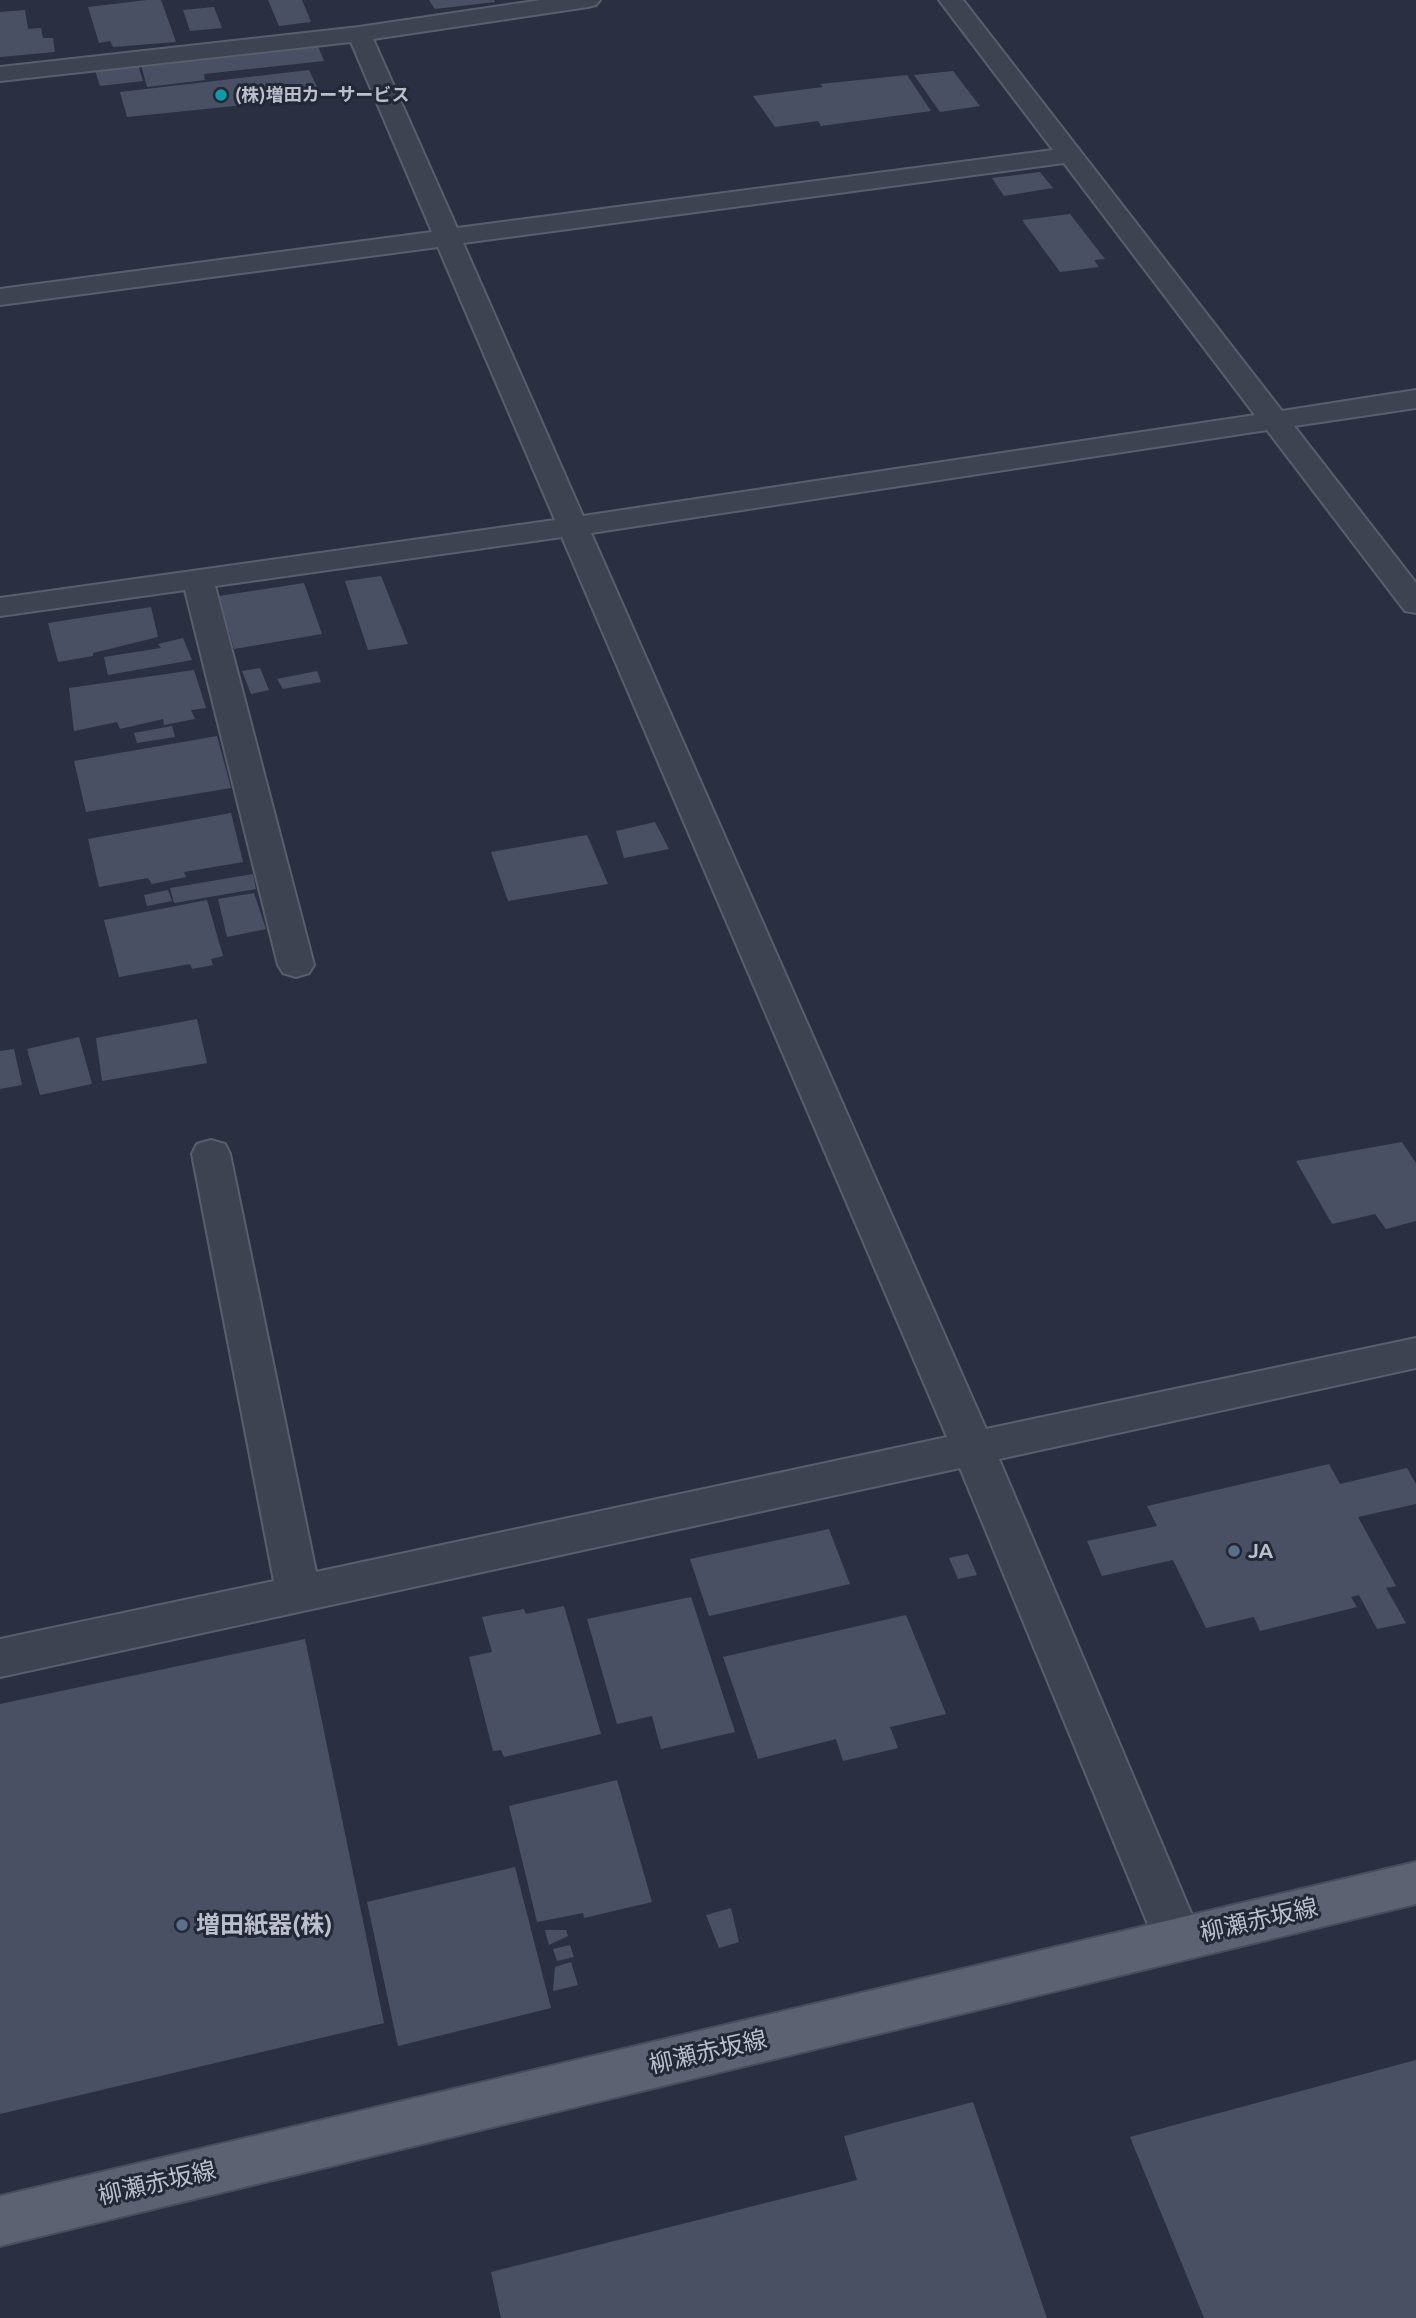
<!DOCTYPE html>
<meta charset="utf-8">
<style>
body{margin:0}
canvas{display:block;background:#2a3042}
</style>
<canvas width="1416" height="2318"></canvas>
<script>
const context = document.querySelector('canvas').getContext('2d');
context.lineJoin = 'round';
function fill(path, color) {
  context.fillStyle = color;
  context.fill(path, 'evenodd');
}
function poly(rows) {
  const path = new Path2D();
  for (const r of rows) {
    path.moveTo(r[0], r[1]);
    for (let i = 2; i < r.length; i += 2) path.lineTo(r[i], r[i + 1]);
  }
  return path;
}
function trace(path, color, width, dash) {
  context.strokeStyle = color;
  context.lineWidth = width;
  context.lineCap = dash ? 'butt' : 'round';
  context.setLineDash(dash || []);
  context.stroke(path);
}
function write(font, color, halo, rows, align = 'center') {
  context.font = font + ' Ubuntu,"Noto Sans JP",sans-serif';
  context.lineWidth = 6;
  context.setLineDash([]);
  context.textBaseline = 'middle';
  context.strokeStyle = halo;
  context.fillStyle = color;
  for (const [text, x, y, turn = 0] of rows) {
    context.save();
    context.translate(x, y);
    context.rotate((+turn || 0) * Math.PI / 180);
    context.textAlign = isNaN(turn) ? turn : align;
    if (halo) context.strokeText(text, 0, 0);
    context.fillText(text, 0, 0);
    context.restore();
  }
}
fill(poly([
 [147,0,161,0,176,42,113,47,110,41,99,43,88,7],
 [268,0,302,0,311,22,279,26],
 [429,0,494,0,495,2,435,9],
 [214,7,222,28,190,31,183,10],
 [25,10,28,29,41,28,43,38,53,38,55,52,0,57,0,12],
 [318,46,324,61,204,74,205,80,147,87,141,65],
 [138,65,143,81,100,86,95,70],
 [309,70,322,97,127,117,120,92],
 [953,71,980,106,940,112,914,75],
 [907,75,931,111,821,126,818,121,775,127,753,96,823,87,820,84],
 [1040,172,1053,188,1004,196,992,178],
 [1070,214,1105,259,1094,260,1099,267,1060,272,1022,220],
 [381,576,408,644,368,650,345,581],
 [304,583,322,634,234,649,219,596],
 [151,607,158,637,93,653,93,656,58,662,48,623],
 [183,638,192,660,108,675,104,657,161,648,158,644],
 [260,668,269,690,251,694,242,671],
 [194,670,206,708,191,710,195,719,164,725,163,719,120,729,117,722,74,731,69,688],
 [317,671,321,682,283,689,277,679],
 [172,726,175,737,137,743,134,733],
 [217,736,231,788,86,812,74,761],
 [231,813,243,862,184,872,186,877,152,884,148,878,99,887,88,839],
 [655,822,669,849,624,858,616,831],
 [587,835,608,884,508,901,491,852],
 [253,874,256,889,174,903,170,888],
 [168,890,172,901,147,906,144,895],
 [254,893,266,929,227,937,218,899],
 [207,900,223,956,211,959,213,965,192,969,190,964,119,977,104,920],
 [197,1019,207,1063,102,1081,96,1038],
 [79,1037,92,1084,40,1095,27,1049],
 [14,1049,22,1085,0,1089,0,1051],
 [1402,1142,1416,1163,1416,1221,1386,1229,1375,1214,1332,1224,1296,1161],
 [1329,1464,1340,1484,1407,1468,1416,1484,1416,1504,1358,1517,1396,1586,1386,1588,1406,1623,1377,1629,1359,1595,1351,1597,1357,1607,1260,1631,1254,1617,1206,1628,1173,1560,1102,1576,1087,1541,1157,1526,1147,1506],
 [829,1529,850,1584,709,1616,690,1559],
 [968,1554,977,1575,958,1579,949,1558],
 [691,1597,735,1732,661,1749,652,1716,617,1724,587,1619],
 [564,1606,601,1734,504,1757,501,1750,493,1751,469,1657,492,1652,482,1617,524,1609,526,1614],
 [906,1615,946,1714,890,1727,898,1748,843,1761,836,1739,758,1759,723,1657],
 [305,1639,384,2023,0,2114,0,1704],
 [617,1780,652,1902,584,1918,583,1913,537,1922,509,1806],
 [515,1867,551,2008,398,2046,367,1902],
 [731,1908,739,1942,719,1948,706,1915],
 [545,1930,566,1930,568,1936,549,1945],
 [570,1945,574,1957,557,1961,553,1949],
 [571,1962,578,1985,553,1991,555,1967],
 [1416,2060,1416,2318,1204,2318,1130,2137],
 [973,2102,1047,2318,501,2318,491,2272,857,2180,844,2136]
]), '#4a5063');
const minor = poly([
 [541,0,600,0,596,5,588,7,373,39,457,228,1053,150,939,0,963,0,1282,411,1416,390,1416,408,1294,426,1416,583,1416,613,1405,611,1267,430,591,533,986,1429,1416,1338,1416,1368,999,1459,1202,1939,1195,1954,1178,1961,1161,1954,1154,1939,960,1468,0,1677,0,1639,274,1581,192,1154,197,1144,211,1140,225,1144,230,1154,316,1572,947,1437,562,537,215,586,314,965,309,973,296,977,283,973,278,965,185,590,0,616,0,598,555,520,438,247,0,305,0,289,432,232,351,42,0,81,0,67,359,27,541,0],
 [1064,163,1255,415,583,516,463,243,1064,163]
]);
const major = poly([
 [1416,1862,1416,1904,0,2246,0,2196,1416,1862]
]);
trace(minor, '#595e6c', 4);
trace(major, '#484c5b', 4);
fill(minor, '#3e4352');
fill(major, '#5d6272');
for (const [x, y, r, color] of [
 [221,95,7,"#0f9aa8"],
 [1234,1551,7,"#5c6f8a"],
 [182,1925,7,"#5c6f8a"]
]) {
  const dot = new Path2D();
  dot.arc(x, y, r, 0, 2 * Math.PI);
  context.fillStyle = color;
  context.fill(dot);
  trace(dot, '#232837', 2.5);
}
write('bold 18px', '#bbbfcc', '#232837', [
 ["(株)増田カーサービス",235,95]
], 'left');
write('bold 21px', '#bbbfcc', '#232837', [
 ["JA",1248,1551]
], 'left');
write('24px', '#bbbfcc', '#232837', [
 ["柳瀬赤坂線",1259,1920,-13],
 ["柳瀬赤坂線",708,2052,-13],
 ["柳瀬赤坂線",157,2183,-13]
]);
write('bold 24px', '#bbbfcc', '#232837', [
 ["増田紙器(株)",196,1925]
], 'left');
</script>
